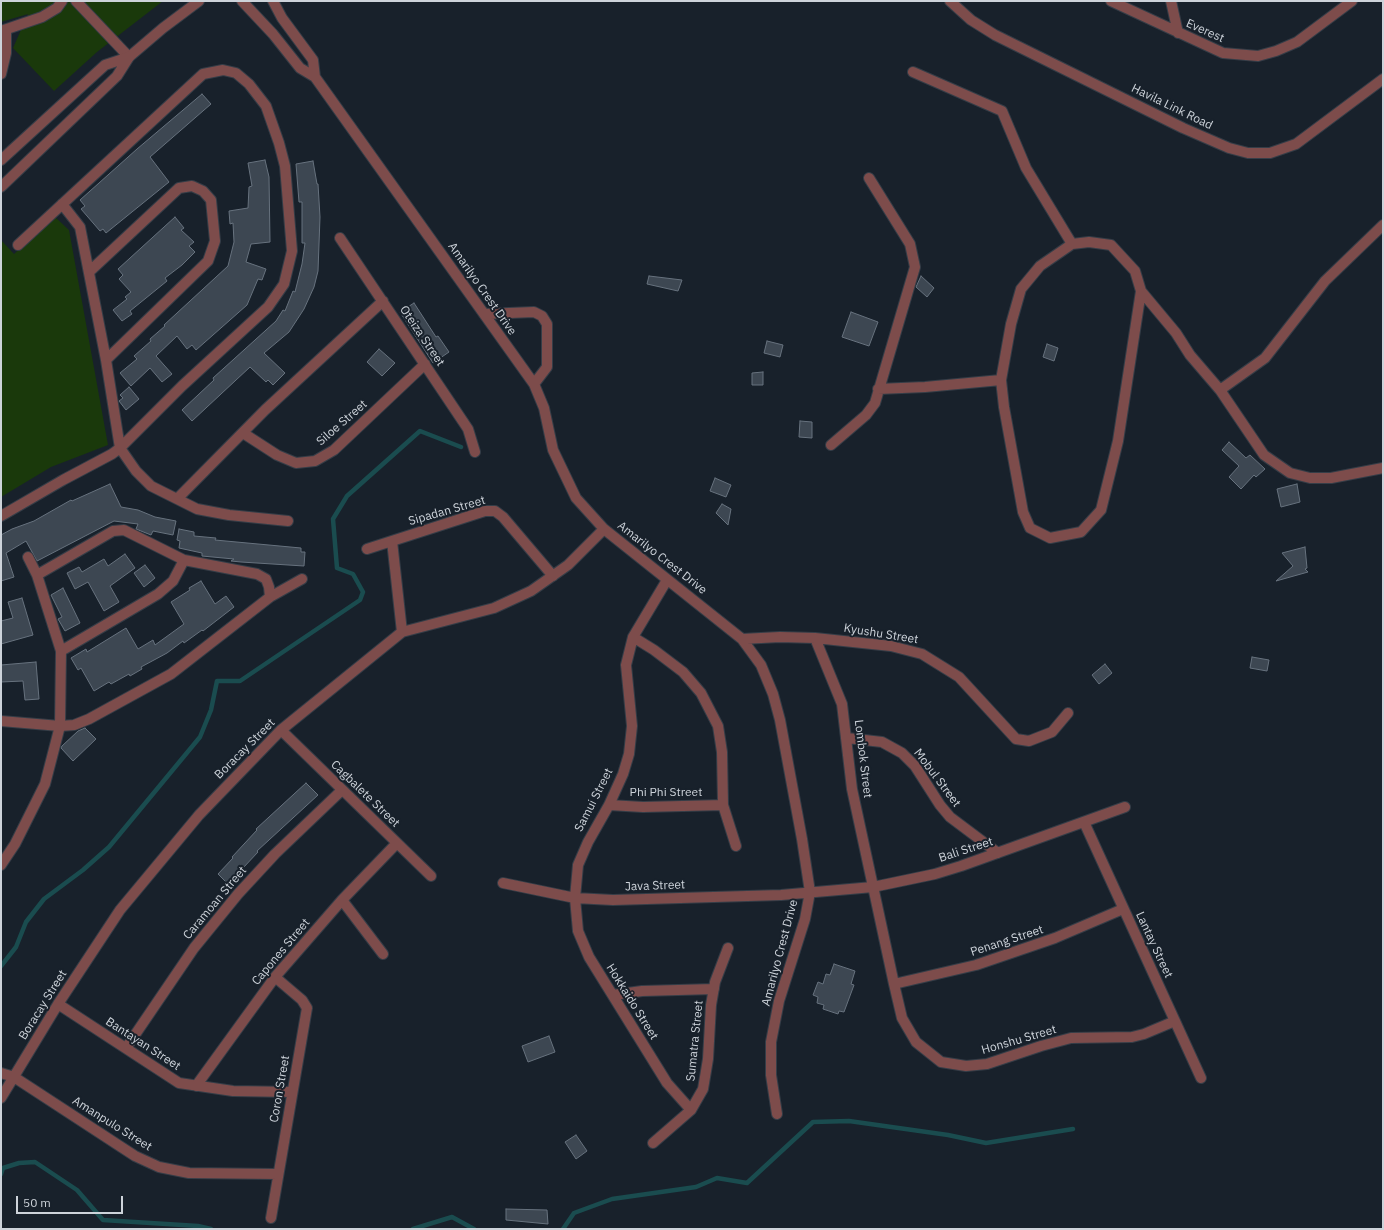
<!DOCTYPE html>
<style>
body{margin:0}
#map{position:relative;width:1384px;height:1230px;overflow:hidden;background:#18212b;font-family:"IBM Plex Sans",sans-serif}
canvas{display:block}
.frame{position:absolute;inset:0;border:2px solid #cdd3da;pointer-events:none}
.scale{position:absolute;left:16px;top:1196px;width:107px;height:18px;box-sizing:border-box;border:2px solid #cdd3da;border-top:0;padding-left:5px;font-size:12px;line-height:14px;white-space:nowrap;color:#cdd3da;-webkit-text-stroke:3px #18212b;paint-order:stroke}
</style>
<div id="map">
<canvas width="1384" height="1230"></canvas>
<div class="frame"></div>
<div class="scale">50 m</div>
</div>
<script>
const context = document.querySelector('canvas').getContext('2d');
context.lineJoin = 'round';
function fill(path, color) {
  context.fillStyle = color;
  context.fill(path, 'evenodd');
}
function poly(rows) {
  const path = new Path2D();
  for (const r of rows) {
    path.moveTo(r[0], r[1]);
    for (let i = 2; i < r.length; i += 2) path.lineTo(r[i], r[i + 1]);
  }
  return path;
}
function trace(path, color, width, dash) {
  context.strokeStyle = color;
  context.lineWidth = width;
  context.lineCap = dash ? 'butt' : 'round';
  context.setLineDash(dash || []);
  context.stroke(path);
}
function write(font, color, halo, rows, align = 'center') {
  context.font = font + ' "IBM Plex Sans",sans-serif';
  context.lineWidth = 4;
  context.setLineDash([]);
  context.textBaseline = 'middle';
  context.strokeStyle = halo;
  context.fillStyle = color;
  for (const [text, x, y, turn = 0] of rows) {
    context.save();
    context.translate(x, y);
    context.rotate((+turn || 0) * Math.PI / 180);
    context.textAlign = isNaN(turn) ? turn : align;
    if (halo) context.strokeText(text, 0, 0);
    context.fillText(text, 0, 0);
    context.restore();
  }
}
fill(poly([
 [1,1,163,1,97,52,54,91,13,48,28,14,1,22],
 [55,217,69,230,108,445,51,467,1,497,1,240,14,254]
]), '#1a390b');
trace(poly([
 [1,966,16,947,26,922,44,899,83,870,109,847,200,737,211,710,217,681,240,681,360,600,363,592,353,574,337,568,333,519,347,496,420,431,461,447],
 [1,1174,3,1168,19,1163,35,1162,77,1190,103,1220,198,1226,211,1229],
 [413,1229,452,1217,474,1229],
 [563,1229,574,1213,612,1199,696,1187,717,1178,747,1183,813,1122,849,1121,948,1135,986,1143,1073,1129]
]), '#1a4c4f', 4.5);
const building = poly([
 [202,94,211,104,150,157,169,182,106,233,103,229,100,231,81,209,85,206,80,200,137,149,202,94],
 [265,160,269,177,270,242,251,244,246,262,266,269,262,280,258,279,247,305,196,350,192,345,187,349,177,336,156,356,172,374,162,382,150,368,131,386,120,373,137,359,134,356,151,341,150,339,165,326,164,325,228,266,234,242,233,223,230,224,229,211,248,208,249,187,252,186,248,163,265,160],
 [313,161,317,184,318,184,320,217,318,271,314,287,304,309,289,332,264,353,285,373,273,385,268,380,266,382,250,367,192,421,182,410,214,380,213,378,276,321,283,310,285,311,293,291,295,292,302,264,305,243,302,243,302,202,299,202,296,164,313,161],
 [175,217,184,228,181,230,194,242,189,246,195,252,182,265,165,278,167,281,130,311,132,314,122,321,113,310,127,299,125,297,131,292,119,279,123,275,118,269,175,217],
 [649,276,682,280,678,291,647,284,649,276],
 [921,276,934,288,927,297,916,287,921,276],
 [414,303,436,337,438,336,449,352,433,363,400,312,414,303],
 [851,312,878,322,869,346,842,337,851,312],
 [767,341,783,345,780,357,764,353,767,341],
 [1047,344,1058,348,1054,361,1043,357,1047,344],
 [379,349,395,363,382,376,367,362,379,349],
 [763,372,763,385,752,385,752,373,763,372],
 [129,387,139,399,126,410,119,401,123,398,120,395,129,387],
 [800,421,812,422,812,438,799,437,800,421],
 [1229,442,1246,458,1250,455,1265,469,1256,477,1254,475,1241,489,1229,477,1239,466,1222,450,1229,442],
 [715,478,731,485,726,497,710,491,715,478],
 [110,484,121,507,138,510,155,517,176,521,173,535,153,531,151,535,136,529,138,524,114,521,37,561,26,541,6,553,14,577,1,581,1,535,12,529,34,521,71,500,72,501,110,484],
 [1297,484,1300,502,1281,507,1277,489,1297,484],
 [722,504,731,509,728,525,716,513,722,504],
 [179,529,194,532,194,536,216,538,215,540,301,548,301,552,305,552,304,566,241,562,231,561,234,559,202,556,202,553,179,548,180,541,177,540,179,529],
 [1305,547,1307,568,1305,569,1308,572,1276,581,1293,566,1282,553,1305,547],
 [125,554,135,568,110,586,119,602,104,611,88,582,75,589,67,573,79,567,82,572,104,559,108,566,125,554],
 [145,565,155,578,144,587,134,573,145,565],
 [201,581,215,604,226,596,234,607,203,631,202,630,184,643,183,641,167,653,141,667,142,669,130,676,129,674,111,684,109,682,94,691,81,668,78,670,71,658,86,649,87,652,126,628,138,649,153,640,155,645,184,624,171,602,190,590,189,588,201,581],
 [63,588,80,623,65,631,58,619,62,617,51,595,63,588],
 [22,598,33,635,1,644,1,621,13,618,8,602,22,598],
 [1252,657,1269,660,1267,671,1250,668,1252,657],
 [36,662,39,699,25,700,23,681,1,682,1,665,36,662],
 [1105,664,1112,673,1099,684,1092,675,1105,664],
 [85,728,96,739,73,761,61,748,62,746,78,731,85,728],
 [306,783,318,795,257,851,258,852,228,884,218,874,233,858,232,857,257,830,256,829,306,783],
 [834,964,855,971,851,984,854,985,844,1012,839,1011,838,1014,823,1009,824,1005,817,1003,818,997,813,995,818,982,823,984,826,974,830,975,834,964],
 [549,1036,555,1052,528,1062,522,1046,549,1036],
 [576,1135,587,1151,576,1159,565,1142,576,1135],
 [506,1209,547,1210,548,1224,506,1220,506,1209]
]);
fill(building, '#3d4752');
trace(building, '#67727e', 1);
const minor = poly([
 [76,1,129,57],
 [242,1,273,34,300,68,315,77,534,384,544,408,553,450,576,498,604,529,742,639,761,665,773,694,780,720,802,839,810,892,805,919,779,1001,771,1042,771,1075,777,1114],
 [273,1,282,18,313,60,315,77],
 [1111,1,1223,53,1258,56,1276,51,1297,42,1352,1],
 [1171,1,1178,33],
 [1,31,42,17,57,8,62,1],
 [913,72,1002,111,1026,168,1072,244],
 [1,74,6,53,6,30],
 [62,204,80,227,106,360,120,448,136,471,151,486,197,509,229,515,288,521],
 [340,238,468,429,475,452],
 [90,271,179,188,192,186,203,191,211,200,215,241,208,261,106,360],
 [1141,291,1118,441,1101,510,1081,532,1050,538,1030,528,1023,512,1004,407,1001,380,1011,324,1021,289,1040,266,1072,244,1089,242,1111,245,1135,271,1141,291,1176,333,1190,355,1220,390,1264,455,1290,473,1310,478,1331,478,1383,468],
 [484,314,534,312,542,316,547,324,547,367,534,384],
 [878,389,925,387,1001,380],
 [1220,390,1265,358,1325,281,1383,225],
 [243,433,277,455,296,463,315,461,334,450,425,364],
 [831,445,866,415,875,403,915,267,910,244,869,178],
 [177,499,265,410,383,301],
 [1,516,63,480,112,454,120,448,182,386,268,307,284,284,292,251,285,166,279,143,266,106,249,84,236,73,223,70,203,74,18,245],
 [392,541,402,632],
 [367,549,485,511,495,511,503,517,553,576],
 [37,575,113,531,124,530,184,560,257,574,266,579,269,587,270,597],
 [667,580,633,637,626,665,632,726,629,754,623,774,609,805,588,842,578,865,575,898,578,931,589,957,667,1083,691,1110],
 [633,637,654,650,683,672,701,693,718,726,722,752,723,805,736,846],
 [815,638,842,704,852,789,894,984,902,1018,916,1042,941,1062,966,1066,987,1064,1041,1046,1071,1038,1132,1037,1144,1034,1175,1021],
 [742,639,780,637,815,638,891,646,922,654,959,677,1016,739,1029,741,1052,732,1068,713],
 [61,651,158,594,173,581,184,560],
 [1,721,60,726,74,725,89,719,171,674,270,597,302,579],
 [281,730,431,876],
 [847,738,882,742,902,753,915,766,940,805,950,817,998,853],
 [609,805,643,807,723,805],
 [1084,822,1201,1078],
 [1,865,15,844,45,784,60,726,61,651,37,575,28,557],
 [503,883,575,898,613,900,781,895,873,887,935,874,961,866,1125,807],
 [342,900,383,954],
 [894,984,976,965,1055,938,1123,909],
 [613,995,642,991,714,989],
 [58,1004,179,1083,233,1091,292,1092],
 [126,1048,194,948,238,894,275,854,342,790],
 [1,1073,14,1077,135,1156,159,1167,189,1173,278,1174],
 [196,1086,275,977,342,900,397,843],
 [1,1098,58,1004,120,910,199,815,281,730,402,632,494,608,531,591,568,565,604,529],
 [653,1143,691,1110,703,1089,708,1059,711,1005,715,982,728,948],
 [271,1218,307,1008,302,1000,275,977]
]);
const tertiary = poly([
 [950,1,971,20,995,35,1183,128,1229,148,1248,153,1270,153,1296,144,1383,79],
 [1,160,105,65,129,57],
 [1,187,117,76,129,57,163,28,199,1]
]);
trace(minor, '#353d47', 12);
trace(tertiary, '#353d47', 12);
trace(minor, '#7d4c4b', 10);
trace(tertiary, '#7d4c4b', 10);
write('12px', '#cdd3da', '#18212b', [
 ["Everest",1205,31,24],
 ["Havila Link Road",1172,107,26],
 ["Amarilyo Crest Drive",482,289,55],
 ["Oteiza Street",422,336,56],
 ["Siloe Street",342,423,-41],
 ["Sipadan Street",447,511,-16],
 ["Amarilyo Crest Drive",662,558,38],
 ["Kyushu Street",881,634,9],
 ["Boracay Street",245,749,-45],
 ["Lombok Street",863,759,83],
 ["Mobul Street",937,778,53],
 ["Phi Phi Street",666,793],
 ["Cagbalete Street",365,794,44],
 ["Samui Street",594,800,-63],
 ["Bali Street",966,850,-18],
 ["Java Street",655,886,-2],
 ["Caramoan Street",215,903,-50],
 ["Penang Street",1007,941,-18],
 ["Lantay Street",1154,945,65],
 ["Capones Street",281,952,-50],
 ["Amarilyo Crest Drive",780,953,-75],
 ["Hokkaido Street",632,1002,58],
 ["Boracay Street",43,1005,-58],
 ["Honshu Street",1019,1040,-16],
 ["Sumatra Street",695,1041,-84],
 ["Bantayan Street",143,1044,33],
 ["Coron Street",280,1089,-80],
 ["Amanpulo Street",112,1124,32]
]);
</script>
